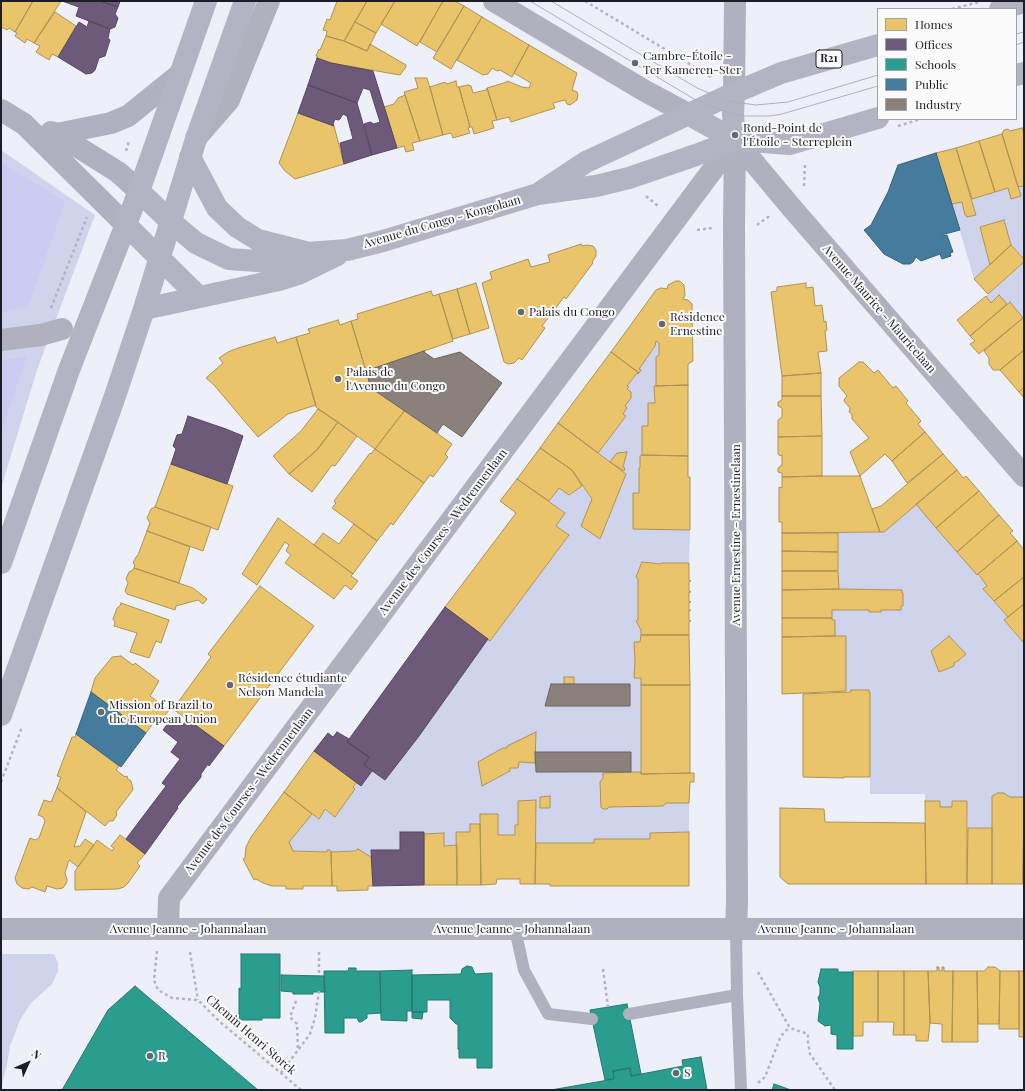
<!DOCTYPE html>
<meta charset="utf-8">
<style>
body{margin:0}
#map{position:relative;width:1025px;height:1091px;overflow:hidden;background:#eef0f9;font-family:"Playfair Display",serif}
canvas{display:block}
.frame{position:absolute;inset:0;border:2px solid #1d1d28;pointer-events:none}
.legend{position:absolute;left:877px;top:8px;width:140px;height:112px;box-sizing:border-box;background:#fbfbfb;border:1px solid #a2a2a7;margin:0;padding:5px 7px;list-style:none;font-size:12px;color:#1d1d28}
.legend li{display:flex;align-items:center;gap:8px;height:20px}
.legend b{width:20px;border:1px solid #a2a2a7}
.north{position:absolute;left:8px;top:1043px;width:40px;height:40px;-webkit-text-stroke:3px #fbfbfb;paint-order:stroke;rotate:45deg;font-size:11px;font-weight:700;line-height:16px;text-align:center;color:#1d1d28}
.north::after{content:'';display:block;margin:auto;width:14px;height:18px;background:#1d1d28;clip-path:polygon(50% 0,100% 100%,50% 72%,0 100%)}
</style>
<div id="map">
<canvas width="1025" height="1091"></canvas>
<div class="frame"></div>
<ul class="legend">
<li><b style="height:11px;background:#e9c46a"></b>Homes</li>
<li><b style="height:11px;background:#6d597a"></b>Offices</li>
<li><b style="height:11px;background:#2a9d8f"></b>Schools</li>
<li><b style="height:11px;background:#457b9d"></b>Public</li>
<li><b style="height:11px;background:#8a817c"></b>Industry</li>
</ul>
<div class="north">N</div>
</div>
<script>
const context = document.querySelector('canvas').getContext('2d');
context.lineJoin = 'round';
function fill(path, color) {
  context.fillStyle = color;
  context.fill(path, 'evenodd');
}
function poly(rows) {
  const path = new Path2D();
  for (const r of rows) {
    path.moveTo(r[0], r[1]);
    for (let i = 2; i < r.length; i += 2) path.lineTo(r[i], r[i + 1]);
  }
  return path;
}
function trace(path, color, width, dash) {
  context.strokeStyle = color;
  context.lineWidth = width;
  context.lineCap = dash ? 'butt' : 'round';
  context.setLineDash(dash || []);
  context.stroke(path);
}
function write(font, color, halo, rows, align = 'center') {
  context.font = font + ' "Playfair Display",serif';
  context.lineWidth = 4;
  context.setLineDash([]);
  context.textBaseline = 'middle';
  context.strokeStyle = halo;
  context.fillStyle = color;
  for (const [text, x, y, turn = 0] of rows) {
    context.save();
    context.translate(x, y);
    context.rotate((+turn || 0) * Math.PI / 180);
    context.textAlign = isNaN(turn) ? turn : align;
    if (halo) context.strokeText(text, 0, 0);
    context.fillText(text, 0, 0);
    context.restore();
  }
}
fill(poly([
 [1,150,95,215,37,370,1,488],
 [1024,186,1024,259,1011,244,1004,220,980,227,990,265,974,279,952,204,962,202,965,215,968,217,976,214,972,199,1008,188],
 [1024,262,1024,317,1023,318,1010,302,1007,304,999,296,991,303,986,296],
 [656,341,659,343,659,355,656,357,656,386,654,386,655,403,648,403,648,426,640,468,639,468,639,493,633,493,633,528,690,530,689,563,661,563,661,564,642,562,636,577,638,579,638,620,636,621,641,630,640,642,634,642,635,661,634,678,641,678,641,772,631,772,631,752,535,752,536,732,508,746,507,748,503,748,478,762,482,786,510,771,510,768,518,768,519,762,535,763,536,772,603,773,603,778,600,782,603,809,607,809,609,807,663,806,666,803,689,803,689,832,650,833,650,839,594,839,594,843,536,843,536,801,518,801,518,825,515,825,515,835,498,835,498,814,481,814,480,824,470,824,470,832,457,845,444,846,444,833,424,834,423,832,400,832,400,850,372,851,371,857,358,849,355,851,331,852,330,850,327,850,327,852,293,851,289,842,312,814,319,819,325,809,335,817,355,789,353,787,357,782,361,785,372,771,385,779,419,736,488,639,491,640,568,536,556,526,565,513,549,501,559,488,569,495,582,486,592,499,581,526,600,539,626,474,624,471,625,468,623,467,627,452,617,453,610,462,598,453,626,416,623,414,627,408,625,406,631,397,631,392,627,389,629,387,627,386,637,373,638,374,641,371,639,369,655,346],
 [565,677,574,677,574,684,630,684,630,706,545,706,551,684,564,684],
 [916,504,987,586,983,589,1008,617,1004,621,1024,643,1024,805,1023,797,1010,797,1004,793,998,793,992,796,992,828,968,828,967,801,952,801,952,807,940,807,940,801,925,801,925,794,870,794,870,692,851,690,851,692,846,691,846,636,835,636,835,621,832,620,832,610,901,610,901,606,903,605,903,593,902,593,901,590,839,589,838,533,884,532],
 [949,636,966,654,958,661,954,663,954,666,939,672,931,651],
 [1,954,54,954,58,963,58,971,52,984,31,1003,20,1020,10,1046,7,1064,1,1089]
]), '#d0d3ec');
fill(poly([
 [1,162,65,202,28,307,1,312],
 [27,356,1,433,1,360]
]), '#caccf2');
const homes = poly([
 [1,1,33,1,15,32,9,28,7,30,1,27,1,1],
 [33,1,61,1,34,43,27,39,25,43,15,36,17,33,15,32,33,1],
 [337,1,367,1,344,41,326,36,327,31,323,30,327,19,330,20,337,1],
 [367,1,395,1,376,33,355,22,367,1],
 [395,1,443,1,417,46,381,24,395,1],
 [443,1,455,1,464,6,437,52,420,42,443,1],
 [464,6,482,17,451,69,433,58,464,6],
 [55,12,76,26,58,57,52,54,49,60,36,52,40,46,34,43,55,12],
 [482,17,529,45,512,77,500,70,497,71,492,68,488,74,483,75,457,60,482,17],
 [355,22,376,33,367,51,344,41,355,22],
 [326,36,344,41,367,51,370,44,406,65,406,67,400,75,331,63,317,58,318,56,316,56,319,49,320,50,326,36],
 [529,45,577,73,572,90,577,92,578,95,577,100,570,105,567,104,565,100,553,103,555,108,511,122,509,117,497,120,487,88,507,82,507,81,522,87,529,88,531,83,514,73,529,45],
 [415,78,427,78,443,135,420,141,404,92,418,88,415,78],
 [456,81,457,87,459,87,470,127,468,128,470,133,453,138,451,133,443,135,430,87,445,82,447,84,456,81],
 [468,85,471,86,473,93,486,90,487,88,497,120,492,121,494,128,474,134,472,127,470,127,459,87,468,85],
 [405,95,420,141,412,143,414,150,406,152,404,146,397,148,384,107,394,104,398,98,405,95],
 [298,113,334,126,344,164,295,179,285,171,279,163,298,113],
 [1022,128,1024,133,1024,186,1018,187,1002,134,1004,130,1008,129,1010,131,1022,128],
 [1002,134,1021,196,1011,199,1008,188,995,192,979,141,1002,134],
 [979,141,995,192,972,199,956,148,979,141],
 [956,148,976,215,967,217,966,215,965,215,962,202,952,204,936,153,956,148],
 [1004,220,1011,245,990,265,980,227,1004,220],
 [581,244,582,246,587,245,593,246,596,250,596,256,592,262,593,263,566,299,564,297,542,326,545,328,522,360,519,358,514,363,508,364,504,362,482,283,492,279,490,272,528,259,531,267,550,262,548,255,581,244],
 [1011,245,1024,259,1024,262,988,294,974,279,1011,245],
 [676,281,680,281,684,285,685,295,683,299,688,300,692,304,693,361,688,364,688,385,656,386,656,357,659,355,659,343,656,341,655,346,639,369,641,370,639,373,611,352,656,290,661,288,667,289,668,285,676,281],
 [476,283,489,328,470,334,457,289,476,283],
 [806,283,806,288,813,287,815,306,822,305,824,322,826,321,827,330,825,331,827,351,818,352,821,373,782,376,771,292,777,291,777,287,806,283],
 [457,289,470,334,453,339,439,294,457,289],
 [431,291,433,296,439,294,453,341,366,371,351,321,358,319,357,314,431,291],
 [999,295,1007,304,970,336,957,320,986,296,991,303,999,295],
 [1010,302,1023,318,979,354,970,344,975,341,970,336,1010,302],
 [1024,317,1024,350,1000,370,993,370,989,364,989,358,984,351,1024,317],
 [338,320,340,325,351,321,371,388,405,410,375,449,316,407,296,337,310,333,308,329,338,320],
 [275,337,277,343,296,337,316,405,288,414,258,437,214,385,206,378,223,363,219,358,228,352,238,348,275,337],
 [1024,350,1024,387,1019,392,1000,370,1024,350],
 [611,352,639,373,638,374,637,373,627,386,629,387,627,389,631,392,631,398,625,406,627,408,623,414,626,416,598,453,558,423,611,352],
 [859,362,863,362,874,373,878,370,893,388,896,386,908,401,906,403,921,421,918,424,925,432,892,461,885,454,860,476,850,452,869,438,852,419,852,414,849,412,850,408,844,401,845,398,847,396,839,386,839,378,859,362],
 [821,373,821,396,782,396,782,376,821,373],
 [688,385,688,456,642,455,642,426,648,426,648,403,655,403,654,386,688,385],
 [1024,387,1024,398,1019,392,1024,387],
 [782,396,821,396,822,436,778,437,778,420,782,417,782,408,778,406,778,402,782,400,782,396],
 [318,409,338,422,317,450,289,474,273,456,301,431,318,409],
 [405,410,452,444,445,454,448,457,433,477,430,475,424,483,375,449,405,410],
 [338,422,357,436,335,466,332,465,312,492,289,474,317,450,338,422],
 [558,423,626,474,600,539,581,526,592,499,572,470,540,448,558,423],
 [925,432,943,454,907,483,892,461,925,432],
 [820,436,822,436,822,476,782,477,782,473,778,472,778,468,782,465,782,455,780,456,778,454,778,437,820,436],
 [540,448,572,470,582,486,569,495,559,488,549,501,517,479,540,448],
 [375,449,424,483,393,525,391,523,377,541,332,508,336,503,334,501,370,453,371,454,375,449],
 [627,452,623,467,625,468,624,471,610,462,617,453,627,452],
 [943,454,957,470,884,532,880,532,872,509,881,506,943,454],
 [642,455,688,456,688,477,690,477,690,530,633,529,633,493,639,493,639,468,640,468,640,456,642,455],
 [171,464,233,486,218,530,155,507,171,464],
 [957,470,963,478,966,476,979,491,936,528,916,504,957,470],
 [822,476,860,476,880,532,782,533,782,522,779,522,779,487,782,488,782,477,822,476],
 [517,479,565,513,556,526,569,535,490,641,445,607,516,513,500,501,517,479],
 [979,491,999,515,957,552,936,528,979,491],
 [155,507,211,527,203,551,147,531,150,523,147,518,151,509,155,507],
 [999,515,1013,531,1010,533,1017,541,977,575,957,552,999,515],
 [278,518,353,574,351,576,358,581,351,590,345,585,334,599,285,563,291,555,286,551,289,545,285,542,257,585,242,574,278,518],
 [354,524,377,541,353,574,314,545,323,533,339,544,354,524],
 [147,531,190,547,179,583,134,568,135,565,133,563,136,557,138,555,147,531],
 [782,533,838,533,838,552,782,551,782,533],
 [1017,541,1024,550,1024,577,994,601,983,589,987,586,978,574,1017,541],
 [782,551,838,552,838,571,782,571,782,551],
 [642,562,661,564,661,563,689,563,689,580,691,581,689,581,689,591,691,592,689,592,689,601,691,602,689,602,689,611,691,610,689,611,689,620,691,621,689,621,689,635,641,635,641,630,636,621,638,620,638,579,636,577,642,562],
 [134,568,193,588,207,599,203,604,198,600,176,606,175,610,127,594,125,591,128,583,126,579,129,572,133,570,134,568],
 [782,571,838,571,839,589,782,590,782,571],
 [1024,577,1024,604,1008,617,994,601,1024,577],
 [260,586,314,626,224,746,173,709,211,657,208,654,260,586],
 [839,589,902,590,902,593,903,593,903,606,901,606,901,610,881,610,881,612,869,612,869,610,832,610,832,618,782,618,782,590,839,589],
 [121,603,169,620,161,643,156,641,149,658,130,652,137,633,114,626,115,622,113,619,117,608,120,606,121,603],
 [1024,604,1024,643,1004,620,1024,604],
 [782,618,832,618,832,620,835,620,835,636,782,637,782,618],
 [641,635,689,635,690,685,641,685,641,678,634,678,635,661,634,642,640,642,641,635],
 [835,636,846,636,846,691,782,694,782,637,835,636],
 [949,636,966,654,958,661,954,663,954,666,939,672,931,651,949,636],
 [121,656,133,665,135,663,159,681,150,696,169,710,158,725,154,722,146,733,91,692,95,678,112,657,121,656],
 [564,677,574,677,574,684,564,684,564,677],
 [641,685,690,685,690,773,641,774,641,685],
 [851,690,869,690,869,692,870,692,870,777,844,777,844,778,803,777,803,694,851,692,851,690],
 [536,732,535,763,519,762,518,768,510,768,510,771,482,786,478,762,503,748,507,748,507,746,536,732],
 [76,734,119,766,116,770,125,777,126,776,128,777,127,778,131,781,133,789,132,791,116,812,117,815,113,821,109,821,105,826,57,788,61,777,57,776,72,737,75,737,76,734],
 [314,751,357,782,353,787,355,789,335,817,325,809,319,819,284,792,314,751],
 [631,772,641,772,641,774,694,773,694,782,690,782,689,803,666,803,663,806,609,807,607,809,603,809,601,807,600,782,603,778,603,773,631,772],
 [57,788,86,812,74,847,80,846,85,839,94,845,78,867,69,860,65,873,67,879,67,882,63,888,57,889,47,886,45,892,32,887,29,889,22,888,17,884,15,878,30,838,35,840,39,838,45,821,43,817,38,815,44,800,51,802,57,788],
 [284,792,312,814,289,842,293,851,327,852,327,850,330,850,331,852,332,886,303,886,303,889,286,889,286,886,272,886,263,883,256,879,254,880,243,859,245,858,246,847,251,837,284,792],
 [998,793,1004,793,1010,797,1024,797,1023,884,992,884,992,796,998,793],
 [550,796,550,808,540,808,540,797,550,796],
 [536,800,535,884,520,884,520,879,497,879,496,884,481,885,480,814,498,814,498,835,515,835,515,825,518,825,518,801,536,800],
 [925,801,940,801,940,807,952,807,952,801,967,801,967,884,926,884,925,801],
 [1024,805,1024,884,1023,884,1023,869,1024,805],
 [780,808,824,809,825,822,925,823,926,884,788,884,780,877,780,808],
 [470,824,480,824,481,885,457,885,456,832,470,832,470,824],
 [968,828,992,828,992,884,967,884,968,828],
 [689,832,689,886,550,886,550,884,535,884,536,843,594,843,594,839,650,839,650,833,689,832],
 [444,833,444,846,457,845,457,885,424,885,424,834,444,833],
 [120,835,145,854,137,863,140,866,128,883,124,887,118,889,75,890,75,871,97,840,112,851,114,848,111,846,120,835],
 [358,849,371,857,373,886,368,886,368,890,337,891,337,886,332,886,331,852,355,851,358,849],
 [937,967,939,967,939,971,942,971,942,967,944,967,944,971,953,971,952,1042,942,1042,942,1024,930,1023,928,971,937,971,937,967],
 [988,967,995,967,1000,971,999,1024,978,1024,977,971,985,971,988,967],
 [853,971,878,971,878,1022,863,1022,863,1036,853,1036,853,971],
 [878,971,904,971,904,1035,893,1035,894,1022,878,1022,878,971],
 [904,971,928,971,930,1023,928,1041,916,1041,916,1035,904,1035,904,971],
 [953,971,977,971,978,1042,952,1042,953,971],
 [1000,971,1019,971,1019,1029,999,1029,1000,971],
 [1019,971,1024,971,1024,1037,1019,1037,1019,971]
]);
fill(homes, '#e9c46a');
trace(homes, '#ac9256', 1);
const offices = poly([
 [62,1,100,1,118,7,115,14,118,18,115,27,110,29,76,16,79,7,62,1],
 [100,1,120,1,118,7,100,1],
 [89,21,110,29,108,38,110,40,105,56,99,58,95,70,92,73,86,74,58,57,79,22,87,27,89,21],
 [317,58,331,63,373,71,397,148,372,155,364,124,370,122,374,124,380,122,370,90,363,88,357,103,308,85,317,58],
 [308,85,357,103,372,155,344,164,340,143,353,139,347,116,343,114,340,119,338,120,335,119,333,124,334,126,298,113,308,85],
 [188,416,226,429,243,436,227,484,171,464,176,449,173,446,177,435,182,434,188,416],
 [445,607,488,639,419,736,385,780,364,765,369,757,347,742,445,607],
 [172,718,182,726,187,719,224,746,209,766,208,764,201,774,201,777,177,807,178,808,145,854,126,839,166,786,162,783,180,759,171,752,178,742,163,730,172,718],
 [337,732,349,739,347,742,369,757,364,765,372,771,361,786,314,751,328,733,333,737,337,732],
 [400,832,424,832,424,885,373,886,371,850,400,850,400,832]
]);
fill(offices, '#6d597a');
trace(offices, '#554761', 1);
const schools = poly([
 [241,954,280,954,280,1018,262,1018,262,1020,239,1020,239,988,241,989,241,954],
 [467,966,472,967,475,974,492,973,492,1068,477,1068,477,1058,459,1058,459,1050,458,1049,458,1024,456,1024,450,1018,450,1000,427,1000,427,1012,412,1012,412,975,461,974,462,969,467,966],
 [349,968,356,968,356,971,380,971,381,1013,367,1014,367,1018,361,1022,359,1022,357,1018,344,1018,344,1033,325,1033,324,971,348,971,349,968],
 [821,969,838,969,838,972,853,972,853,1049,837,1049,837,1035,831,1034,831,1025,825,1026,818,1021,820,1004,818,998,820,994,820,987,818,982,821,969],
 [412,970,412,1011,407,1011,407,1021,381,1020,380,971,412,970],
 [281,975,324,976,325,992,313,992,313,994,293,994,293,992,281,991,281,975],
 [135,986,258,1090,62,1090,108,1010,135,986],
 [627,1004,641,1074,631,1076,630,1068,613,1071,614,1079,605,1080,590,1010,627,1004],
 [412,1012,423,1012,422,1019,412,1018,412,1012],
 [701,1057,707,1090,551,1090,614,1079,613,1071,630,1068,631,1076,683,1066,682,1060,701,1057],
 [774,1084,791,1090,772,1090,774,1084]
]);
fill(schools, '#2a9d8f');
trace(schools, '#267770', 1);
const public = poly([
 [936,153,960,230,941,235,942,236,947,235,953,252,950,253,951,256,942,259,940,254,921,261,916,257,913,262,910,264,903,264,884,254,864,230,871,225,888,192,898,165,936,153],
 [91,692,146,733,121,767,76,734,91,692]
]);
fill(public, '#457b9d');
trace(public, '#395f7a', 1);
const industry = poly([
 [424,351,426,354,427,354,434,359,460,352,502,383,462,437,443,424,437,433,371,388,366,371,424,351],
 [551,684,630,684,630,706,545,706,551,684],
 [535,752,631,752,631,772,536,772,535,752]
]);
fill(industry, '#8a817c');
trace(industry, '#696363', 1);
trace(poly([
 [585,1,711,77],
 [952,9,979,2],
 [898,126,921,119],
 [126,151,129,141],
 [804,186,805,163],
 [646,196,658,206],
 [757,225,768,217,769,218],
 [697,230,712,228],
 [51,308,87,217],
 [1,782,22,727],
 [157,951,154,980,158,990,172,998,198,1000,219,1021,301,1090],
 [190,952,198,1000],
 [319,952,319,976],
 [603,969,608,1007],
 [758,972,790,1028,808,1034,808,1042,810,1054,835,1090],
 [296,1001,290,1017,297,1024,298,1051],
 [281,1073,310,1034,315,1018,319,991],
 [758,1083,765,1077,780,1038,785,1031,790,1028]
]), '#b2b4bf', 2.5, [3, 3]);
trace(poly([
 [515,929,524,970,548,1014,592,1019],
 [737,995,741,1090],
 [629,1014,737,995,736,929]
]), '#b0b1bf', 12);
trace(poly([
 [494,1,645,91,688,114],
 [734,93,735,1],
 [196,138,229,100,269,1],
 [735,140,734,227,737,902,736,929],
 [735,140,791,207,1024,476],
 [1,340,41,335,62,329],
 [1,929,1024,929],
 [168,929,169,898,735,140]
]), '#b0b1bf', 22);
trace(poly([
 [1,110,24,124,126,225],
 [51,132,57,134,118,172,139,191],
 [57,134,111,123,128,116,180,74]
]), '#afb0c0', 22);
trace(poly([
 [1000,9,1024,2],
 [1016,75,1024,73],
 [734,93,733,114,735,140],
 [688,114,735,140,790,144,878,118],
 [190,157,217,208,237,227,258,240,305,252],
 [139,191,171,222,196,243,229,259,270,262,307,253,347,250,383,241,538,194,596,186,629,178,696,155,735,140],
 [542,191,586,162,734,93,781,73,878,45],
 [126,225,199,297],
 [144,309,279,280,298,274,337,255],
 [1,563,69,370,139,191,206,1],
 [1,715,115,396,144,309,196,139,245,1]
]), '#b2b4c3', 22);
trace(poly([
 [530,1,694,99,720,110,733,114,746,116,770,116,782,114,878,86],
 [551,1,697,88,724,99,734,102,756,105,788,102,878,75],
 [1016,34,1024,32],
 [1016,45,1024,42]
]), '#aeafba', 1);
for (const [x, y, r, color] of [
 [635,63,4,"#666771"],
 [735,135,4,"#666771"],
 [521,312,4,"#666771"],
 [662,324,4,"#666771"],
 [338,379,4,"#666771"],
 [230,685,4,"#666771"],
 [101,712,4,"#666771"],
 [150,1056,4,"#666771"],
 [676,1073,4,"#666771"]
]) {
  const dot = new Path2D();
  dot.arc(x, y, r, 0, 2 * Math.PI);
  context.fillStyle = color;
  context.fill(dot);
  trace(dot, '#fbfbfb', 1.5);
}
for (const [x, y, w] of [
 [829,59,26]
]) {
  const box = new Path2D();
  box.roundRect(x - w / 2, y - 9, w, 18, 3);
  context.fillStyle = '#fbfbfb';
  context.fill(box);
  trace(box, '#1d1d28', 1);
}
write('bold 11px', '#1d1d28', null, [
 ["R21",829,59]
]);
write('12px', '#1d1d28', '#fbfbfb', [
 ["Cambre-Étoile -",643,56],
 ["Ter Kameren-Ster",643,70],
 ["Rond-Point de",743,128],
 ["l'Étoile - Sterreplein",743,142],
 ["Palais du Congo",529,312],
 ["Résidence",670,317],
 ["Ernestine",670,331],
 ["Palais de",346,372],
 ["l'Avenue du Congo",346,386],
 ["Résidence étudiante",238,678],
 ["Nelson Mandela",238,692],
 ["Mission of Brazil to",109,705],
 ["the European Union",109,719],
 ["R",158,1056],
 ["S",684,1073]
], 'left');
write('12px', '#1d1d28', '#fbfbfb', [
 ["Avenue du Congo - Kongolaan",442,222,-16],
 ["Avenue Maurice - Mauricelaan",879,309,49],
 ["Avenue des Courses - Wedrennenlaan",443,532,-53],
 ["Avenue Ernestine - Ernestinelaan",736,535,-90],
 ["Avenue des Courses - Wedrennenlaan",249,791,-53],
 ["Avenue Jeanne - Johannalaan",188,929],
 ["Avenue Jeanne - Johannalaan",512,929],
 ["Avenue Jeanne - Johannalaan",836,929],
 ["Chemin Henri Storck",251,1035,41]
]);
</script>
